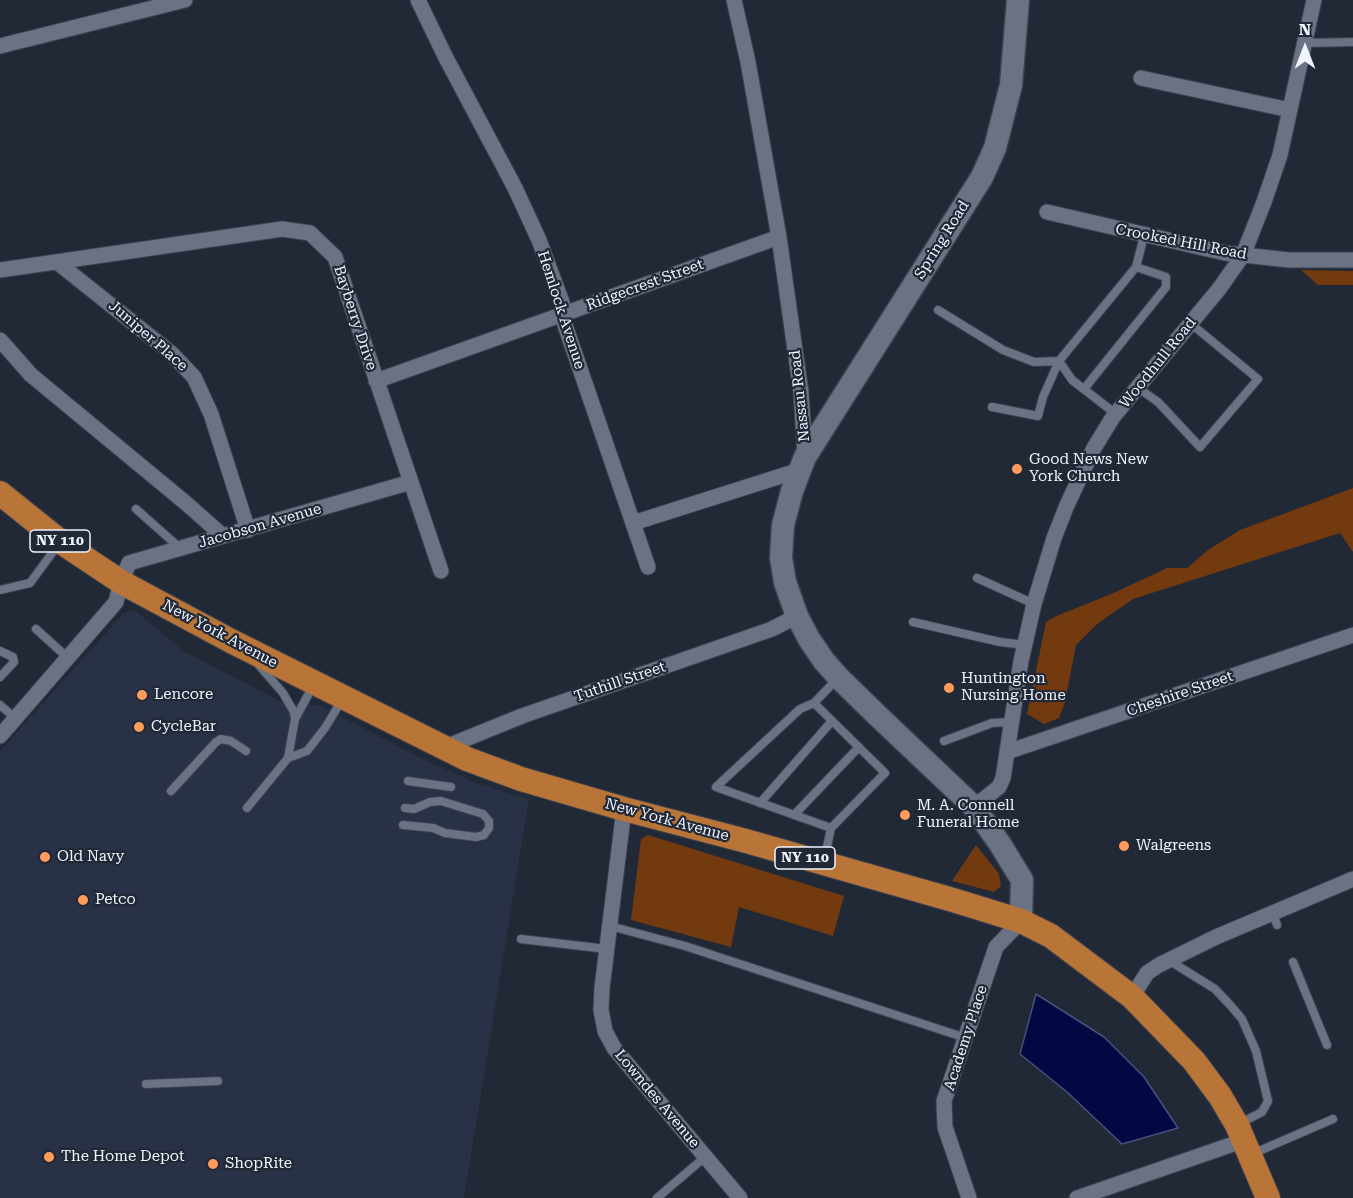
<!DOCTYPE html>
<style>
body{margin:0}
#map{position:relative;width:1353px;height:1198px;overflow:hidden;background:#212836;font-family:"Roboto Serif",serif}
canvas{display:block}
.north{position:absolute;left:1275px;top:18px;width:60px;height:60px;-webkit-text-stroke:4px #212836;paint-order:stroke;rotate:0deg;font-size:16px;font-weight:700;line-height:24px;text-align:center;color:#eff4fe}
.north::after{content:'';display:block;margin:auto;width:21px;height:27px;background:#eff4fe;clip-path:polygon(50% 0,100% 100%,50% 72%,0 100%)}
</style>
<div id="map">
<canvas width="1353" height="1198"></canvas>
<div class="north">N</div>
</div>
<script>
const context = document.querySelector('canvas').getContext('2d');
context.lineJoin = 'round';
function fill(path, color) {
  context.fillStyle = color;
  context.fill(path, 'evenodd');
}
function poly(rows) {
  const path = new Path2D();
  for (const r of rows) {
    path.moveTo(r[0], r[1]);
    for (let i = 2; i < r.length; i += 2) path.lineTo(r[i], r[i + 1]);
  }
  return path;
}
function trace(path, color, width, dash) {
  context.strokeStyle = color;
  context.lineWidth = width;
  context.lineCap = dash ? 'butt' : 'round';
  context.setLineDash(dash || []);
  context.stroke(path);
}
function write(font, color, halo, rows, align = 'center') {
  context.font = font + ' "Roboto Serif",serif';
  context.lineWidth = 4.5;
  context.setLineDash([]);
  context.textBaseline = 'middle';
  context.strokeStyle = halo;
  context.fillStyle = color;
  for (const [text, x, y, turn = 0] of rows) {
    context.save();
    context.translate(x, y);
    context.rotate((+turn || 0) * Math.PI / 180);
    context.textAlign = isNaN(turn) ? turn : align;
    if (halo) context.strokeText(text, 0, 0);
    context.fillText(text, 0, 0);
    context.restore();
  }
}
fill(poly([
 [131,610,137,612,183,651,286,704,319,705,425,760,476,783,529,799,464,1198,0,1198,0,751,124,613]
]), '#283145');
fill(poly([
 [1301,270,1353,271,1353,285,1318,285],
 [1353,488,1353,552,1340,533,1133,599,1097,624,1076,645,1065,702,1059,718,1044,724,1027,714,1046,622,1054,617,1116,592,1167,568,1187,568,1208,550,1240,530],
 [648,835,844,896,833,936,739,907,731,947,631,920,641,839],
 [976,845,999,874,1001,886,994,892,952,881]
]), '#743a0f');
const water = poly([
 [1036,994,1104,1037,1144,1077,1178,1128,1122,1144,1067,1092,1020,1054,1036,994]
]);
fill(water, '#020942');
trace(water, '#49507a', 1.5);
const service = poly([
 [1305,43,1353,42],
 [938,310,1003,350,1034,362,1059,361,1136,267,1144,236],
 [1059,361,1072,380,1116,414],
 [1138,388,1158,402,1200,447,1258,379,1190,323],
 [1084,389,1166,287,1166,277,1136,267],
 [992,407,1038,416,1043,397,1059,361],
 [136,509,180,548],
 [977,578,1034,604],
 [0,590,30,583,58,545],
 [913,622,1000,642,1025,645],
 [36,629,68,658],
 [0,651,13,657,14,662,0,677],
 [257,663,283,693,294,712,295,719],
 [814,703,885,773,831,828,716,787,800,709,814,703,837,679],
 [0,705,16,719],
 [944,741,992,723,1012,722],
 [288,758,307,751,325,728,342,700],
 [408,781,451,787],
 [171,791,216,742,221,739,231,741,246,751],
 [760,803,832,721],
 [247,808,288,758,295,719,314,684],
 [794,815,859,747],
 [403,825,433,828,445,833,476,837,484,835,489,828,489,821,483,814,441,801,430,802,414,809,405,808],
 [824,861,831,828],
 [1273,913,1277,925],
 [610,926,685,946,966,1038],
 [521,939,607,949],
 [1170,961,1215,989,1231,1006,1242,1019,1256,1051,1268,1101,1262,1112,1239,1124],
 [1293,962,1327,1045],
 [146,1084,218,1081],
 [1252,1154,1333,1119],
 [657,1198,705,1157]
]);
const minor = poly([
 [418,0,445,56,515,188,539,240,562,302,565,325,648,567],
 [734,0,748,62,779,237,801,392,805,456],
 [0,46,185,0],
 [1141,78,1290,110],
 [1047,212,1225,253,1289,260,1353,260],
 [58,263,171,353,194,377,211,414,248,530],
 [0,270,282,229,310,233,335,257,441,571],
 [0,340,31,375,187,504,223,536],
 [376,381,779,237],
 [633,523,800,470],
 [0,736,116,602,121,582,129,563,411,482],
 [443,748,522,716,772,629,797,616],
 [1007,752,1353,635],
 [974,807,999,787,1003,778,1021,661,1034,604,1054,538,1067,505,1094,448,1113,417,1219,289,1243,255,1264,202,1280,155,1314,0],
 [624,809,602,988,601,1010,605,1031,614,1048,740,1198],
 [1132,997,1147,973,1159,965,1216,937,1353,879],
 [969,1198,945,1127,944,1101,996,947,1021,921],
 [1077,1198,1245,1140]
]);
const secondary = poly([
 [1018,0,1011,85,995,148,982,177,805,457,792,491,783,525,781,558,785,582,797,616,809,639,824,661,839,678,879,717,974,807,1000,844,1022,880,1021,921]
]);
const primary = poly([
 [0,493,61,542,121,582,231,641,467,759,521,779,624,809,746,841,953,900,1021,921,1051,936,1132,997,1194,1061,1220,1096,1237,1125,1268,1198]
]);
trace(service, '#3d424e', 10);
trace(minor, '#3d424e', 17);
trace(secondary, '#3d424e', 25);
trace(primary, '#3d424e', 26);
trace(service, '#6a7283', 8);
trace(minor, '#6a7283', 15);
trace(secondary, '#6a7283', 22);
trace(primary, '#b97437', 24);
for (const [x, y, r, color] of [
 [1017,469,6,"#ff9b5b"],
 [949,688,6,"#ff9b5b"],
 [142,695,6,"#ff9b5b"],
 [139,727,6,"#ff9b5b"],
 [905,815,6,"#ff9b5b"],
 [1124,846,6,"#ff9b5b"],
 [45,857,6,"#ff9b5b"],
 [83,900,6,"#ff9b5b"],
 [49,1157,6,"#ff9b5b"],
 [213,1164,6,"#ff9b5b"]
]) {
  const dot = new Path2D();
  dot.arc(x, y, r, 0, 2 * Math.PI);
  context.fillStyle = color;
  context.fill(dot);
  trace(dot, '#212836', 2);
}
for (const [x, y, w] of [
 [60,541,60],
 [805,858,60]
]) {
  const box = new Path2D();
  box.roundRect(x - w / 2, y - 11, w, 22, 4.5);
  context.fillStyle = '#212836';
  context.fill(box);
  trace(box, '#eff4fe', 1.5);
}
write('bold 14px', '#eff4fe', null, [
 ["NY 110",60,541],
 ["NY 110",805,858]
]);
write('15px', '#eff4fe', '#212836', [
 ["Spring Road",942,240,-58],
 ["Crooked Hill Road",1181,242,11],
 ["Ridgecrest Street",645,285,-20],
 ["Hemlock Avenue",561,310,72],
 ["Bayberry Drive",355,318,72],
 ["Juniper Place",148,336,41],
 ["Woodhull Road",1158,363,-51],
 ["Nassau Road",800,396,-96],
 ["Jacobson Avenue",260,526,-16],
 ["New York Avenue",220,634,28],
 ["Tuthill Street",620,682,-19],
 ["Cheshire Street",1180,694,-19],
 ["New York Avenue",667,820,15],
 ["Academy Place",966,1038,-72],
 ["Lowndes Avenue",657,1099,50]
]);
write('15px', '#eff4fe', '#212836', [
 ["Good News New",1029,460],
 ["York Church",1029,477],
 ["Huntington",961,679],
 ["Nursing Home",961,696],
 ["Lencore",154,695],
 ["CycleBar",151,727],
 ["M. A. Connell",917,806],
 ["Funeral Home",917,823],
 ["Walgreens",1136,846],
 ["Old Navy",57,857],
 ["Petco",95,900],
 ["The Home Depot",61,1157],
 ["ShopRite",225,1164]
], 'left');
</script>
